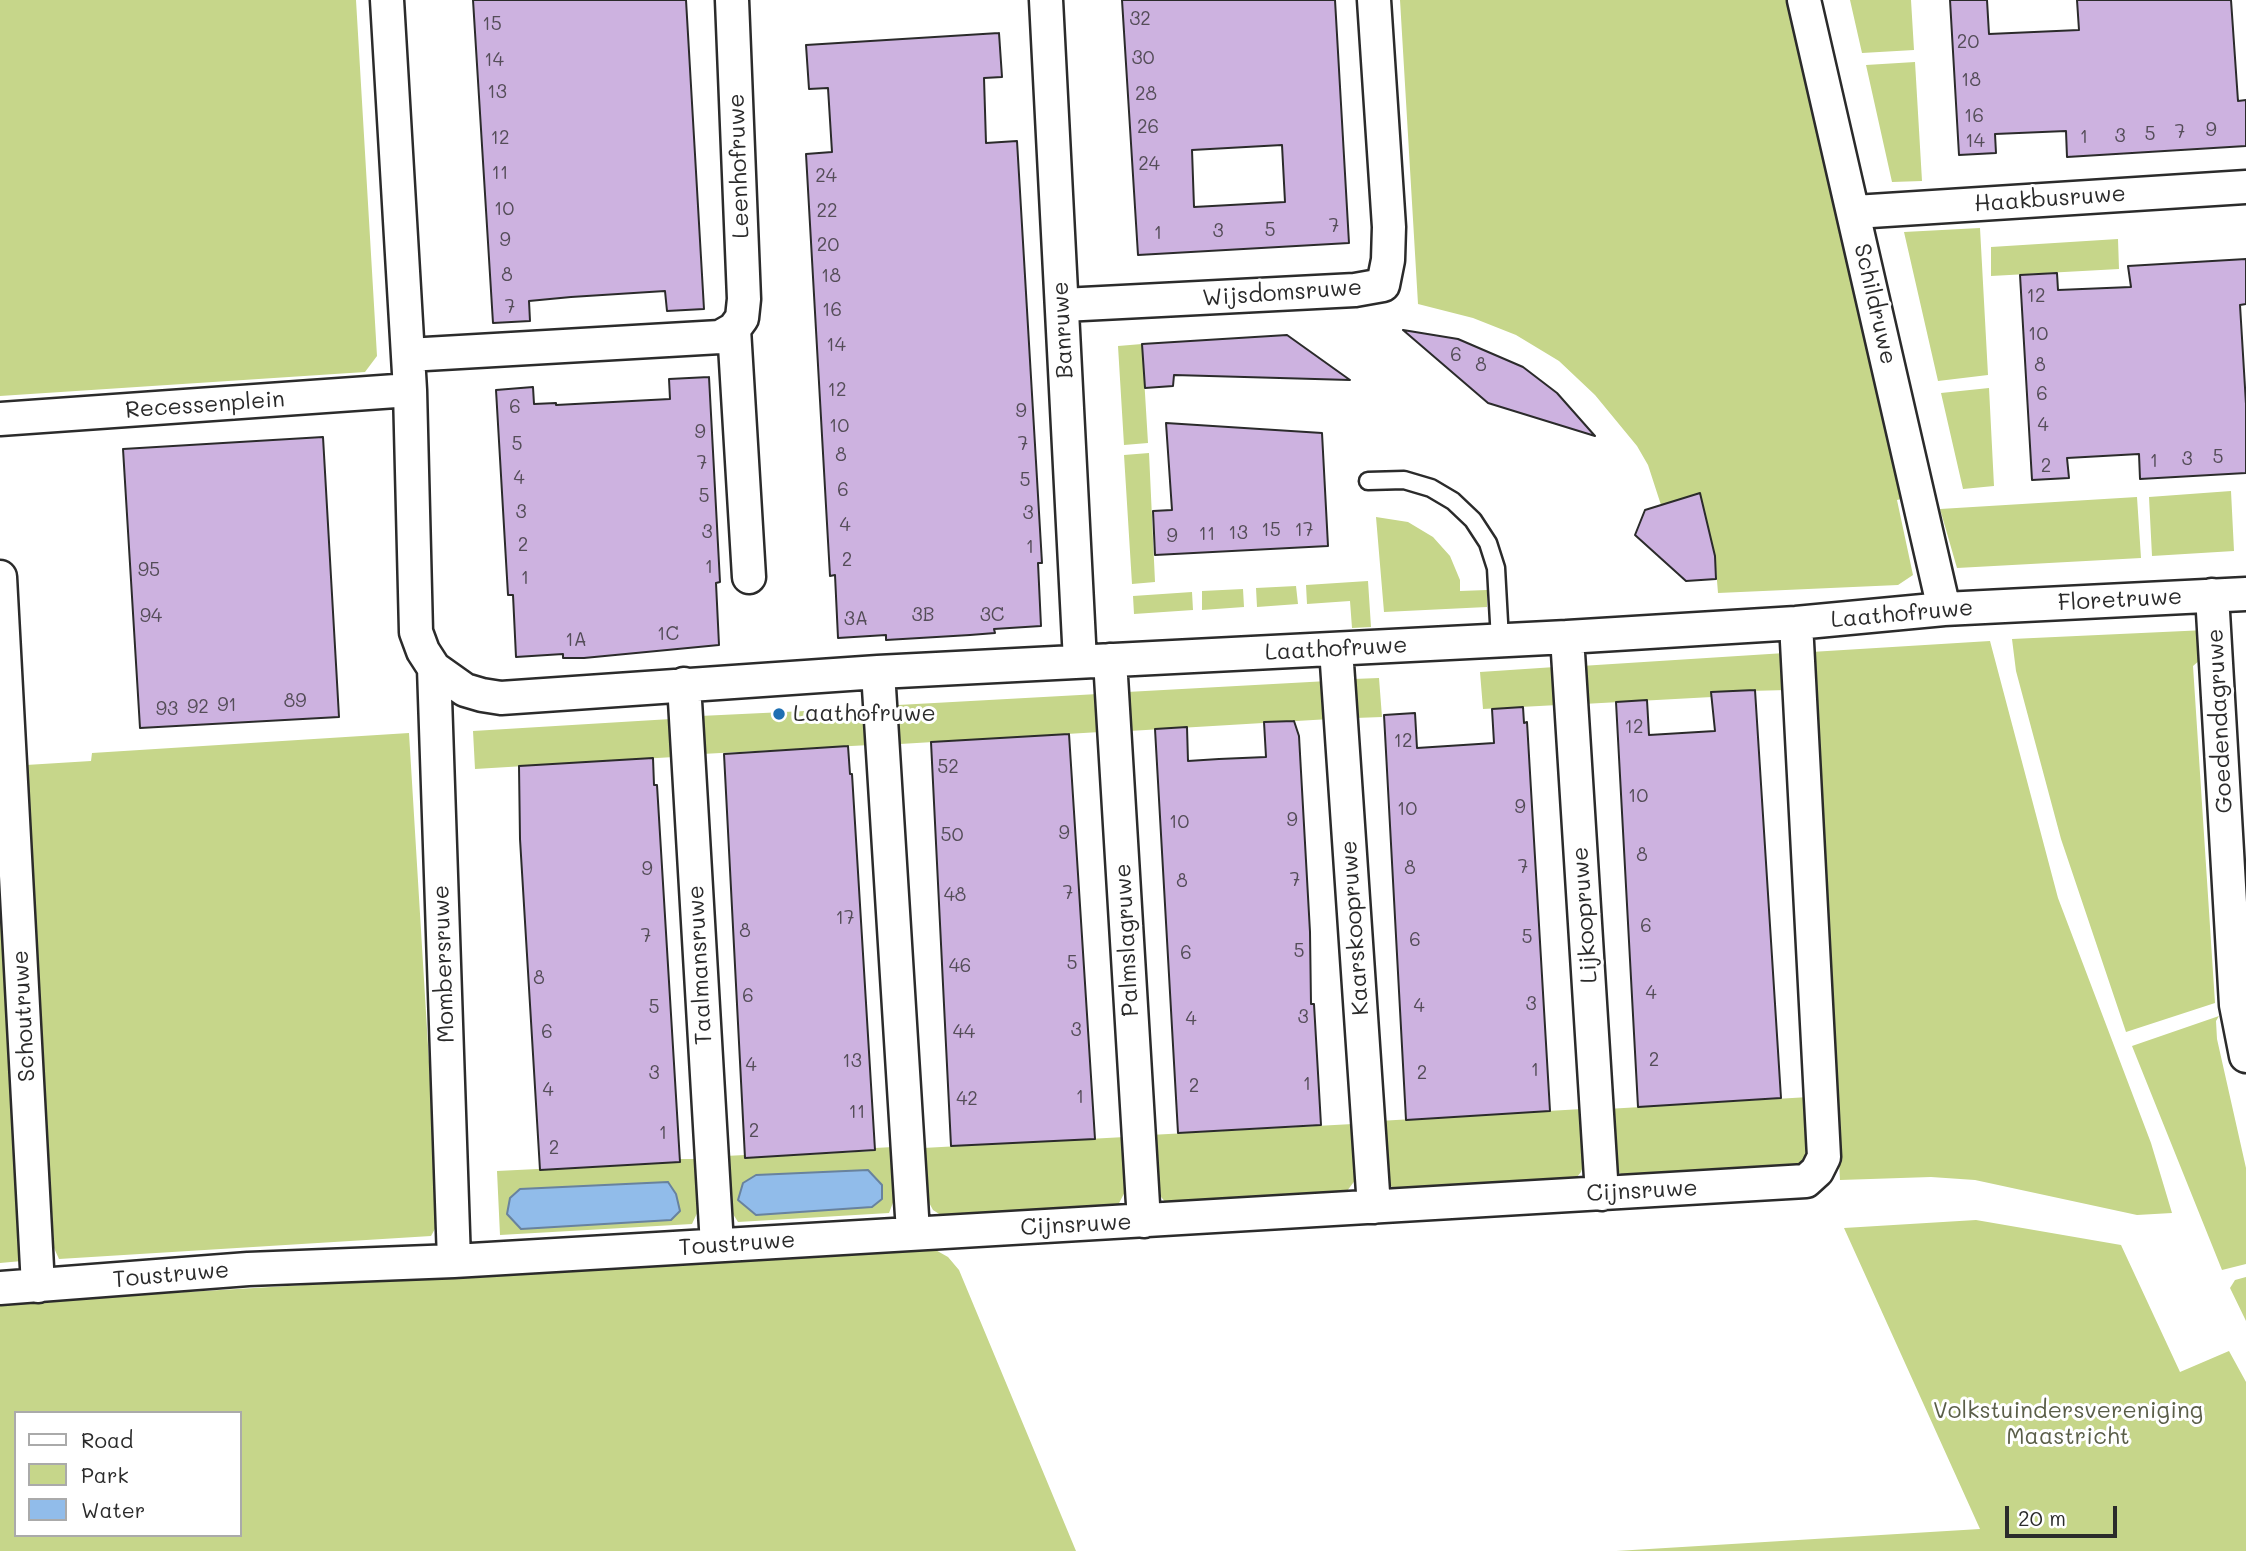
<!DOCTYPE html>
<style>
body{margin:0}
#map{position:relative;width:2246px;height:1551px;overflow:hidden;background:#fff;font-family:Mali,sans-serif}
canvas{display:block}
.legend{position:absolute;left:14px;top:1411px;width:228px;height:126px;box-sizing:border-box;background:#fff;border:2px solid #aaa;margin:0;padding:9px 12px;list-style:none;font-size:21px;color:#2b2b2b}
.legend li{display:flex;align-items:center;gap:14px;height:35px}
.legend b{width:35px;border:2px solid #aaa}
.scale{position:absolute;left:2005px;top:1506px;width:112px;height:32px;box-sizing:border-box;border:4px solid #2b2b2b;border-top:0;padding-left:9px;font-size:21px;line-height:24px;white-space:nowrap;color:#2b2b2b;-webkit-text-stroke:5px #fff;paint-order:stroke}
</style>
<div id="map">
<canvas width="2246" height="1551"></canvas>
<ul class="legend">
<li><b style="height:9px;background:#fff"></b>Road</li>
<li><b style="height:19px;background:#c6d68a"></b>Park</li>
<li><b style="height:19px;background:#91bcea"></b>Water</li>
</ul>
<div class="scale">20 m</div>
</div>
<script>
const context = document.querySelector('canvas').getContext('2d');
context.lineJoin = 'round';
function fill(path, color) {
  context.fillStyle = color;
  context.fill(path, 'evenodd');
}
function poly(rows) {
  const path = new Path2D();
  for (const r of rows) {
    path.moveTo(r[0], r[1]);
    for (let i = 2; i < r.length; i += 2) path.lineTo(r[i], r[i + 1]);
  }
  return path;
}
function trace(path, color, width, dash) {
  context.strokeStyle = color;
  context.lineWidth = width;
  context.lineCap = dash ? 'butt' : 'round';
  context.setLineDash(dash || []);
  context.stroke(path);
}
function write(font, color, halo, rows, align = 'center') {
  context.font = font + ' Mali,sans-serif';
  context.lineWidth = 6;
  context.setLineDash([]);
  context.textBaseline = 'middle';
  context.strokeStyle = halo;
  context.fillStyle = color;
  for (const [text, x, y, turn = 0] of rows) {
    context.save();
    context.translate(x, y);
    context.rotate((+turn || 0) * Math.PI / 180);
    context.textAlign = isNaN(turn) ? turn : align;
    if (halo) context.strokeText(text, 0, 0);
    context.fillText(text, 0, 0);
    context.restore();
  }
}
fill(poly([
 [0,0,356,0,377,356,365,372,0,396],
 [1400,0,1794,0,1909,497,1897,500,1913,575,1898,585,1718,593,1715,556,1700,493,1661,505,1648,465,1637,446,1595,395,1559,361,1516,335,1473,318,1418,304],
 [1850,0,1911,0,1914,50,1862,53],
 [1915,62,1922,181,1892,182,1866,65],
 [1980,228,1988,375,1938,381,1904,232],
 [2118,239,2119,269,1991,276,1991,247],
 [1142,344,1148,443,1124,445,1118,346],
 [1989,388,1994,486,1963,489,1941,393],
 [1149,453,1155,582,1132,584,1124,455],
 [2231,491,2234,551,2152,556,2149,497],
 [2137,497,2141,558,1957,568,1940,509],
 [1376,517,1408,522,1433,537,1450,556,1460,580,1460,591,1487,590,1487,607,1384,612],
 [1368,581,1371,627,1352,628,1350,601,1307,604,1306,585],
 [1296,586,1298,604,1257,607,1256,588],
 [1243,589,1244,607,1202,610,1202,591],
 [1192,592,1193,610,1134,614,1133,596],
 [2206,630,2207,654,2193,666,2215,1003,2126,1032,2061,839,2016,671,2012,639],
 [1990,641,2058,898,2151,1143,2172,1213,2137,1215,1975,1180,1931,1177,1840,1180,1811,652],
 [1785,653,1787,690,1712,692,1712,697,1583,704,1581,666],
 [1555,667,1558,705,1483,709,1480,672],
 [1379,678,1382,717,1355,718,1353,679],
 [1328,681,1330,719,1129,731,1127,692],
 [1098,694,1100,732,900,744,898,705],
 [868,708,870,745,702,754,700,716],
 [671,719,674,757,475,769,473,731],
 [409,733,438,1210,437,1225,431,1236,59,1259,54,1248,26,765,91,761,92,753],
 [0,797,22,1261,0,1263],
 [2219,1016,2216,1021,2217,1039,2246,1168,2246,1264,2222,1270,2132,1046],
 [1809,1097,1812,1147,1803,1167,1631,1181,1614,1169,1607,1109],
 [1582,1109,1584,1163,1581,1172,1572,1183,1398,1192,1385,1181,1379,1121],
 [1353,1124,1356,1179,1344,1195,1167,1204,1156,1191,1150,1135],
 [1125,1137,1128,1186,1117,1207,947,1219,933,1210,927,1199,923,1148],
 [893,1147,896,1195,889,1213,738,1222,728,1206,725,1156,745,1155,745,1158,874,1151,875,1148],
 [680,1159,697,1159,699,1209,692,1224,500,1235,497,1171,679,1162],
 [1976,1220,2121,1245,2180,1372,2229,1351,2246,1382,2246,1551,1616,1551,1980,1529,1844,1228],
 [932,1248,948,1257,959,1270,1076,1551,0,1551,0,1303],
 [16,1413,240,1413,240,1535,16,1535],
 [2246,1277,2246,1321,2230,1288,2235,1280]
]), '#c6d68a');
const water = poly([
 [868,1170,882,1185,882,1199,872,1207,756,1215,738,1200,743,1183,756,1175,868,1170],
 [668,1182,676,1194,680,1211,671,1220,521,1229,507,1214,510,1198,520,1189,668,1182]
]);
fill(water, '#91bcea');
trace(water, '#68829e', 2);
const building = poly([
 [473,0,686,0,704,309,667,311,665,291,571,297,529,301,530,321,493,323,473,0],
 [1122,0,1335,0,1349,243,1138,255,1122,0],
 [1282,145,1285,202,1194,207,1192,150,1282,145],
 [1950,0,1987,0,1989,34,2079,30,2077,0,2231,0,2238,101,2246,100,2246,146,2067,157,2066,131,1995,134,1996,153,1959,155,1950,0],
 [999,33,1002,77,984,78,986,143,1017,141,1042,563,1038,563,1041,626,994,629,995,633,970,635,886,640,886,635,838,638,835,575,830,576,828,541,806,154,832,152,828,88,809,89,806,45,999,33],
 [2246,259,2246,304,2240,305,2246,404,2246,473,2140,479,2139,454,2067,458,2069,478,2032,480,2020,275,2057,273,2058,290,2131,287,2128,266,2246,259],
 [1403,330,1458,339,1523,367,1557,393,1595,436,1488,403,1403,330],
 [1287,335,1350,380,1174,375,1173,386,1145,388,1142,344,1287,335],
 [709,377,720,582,716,583,719,645,584,658,563,658,563,654,516,657,513,595,508,595,496,390,533,387,534,404,556,403,556,405,670,399,669,379,709,377],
 [1166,423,1322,433,1328,546,1155,555,1153,511,1172,510,1166,423],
 [323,437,339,717,140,728,123,449,323,437],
 [1700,493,1715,556,1716,579,1686,581,1635,535,1645,510,1700,493],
 [1755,690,1781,1098,1638,1107,1616,702,1647,700,1649,735,1715,731,1711,692,1755,690],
 [1523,707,1524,723,1527,722,1550,1111,1406,1120,1384,715,1415,713,1417,748,1494,743,1492,709,1523,707],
 [1294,721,1299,736,1310,932,1311,1004,1314,1004,1321,1125,1178,1133,1155,729,1187,727,1188,761,1219,759,1266,757,1264,722,1294,721],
 [1069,734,1095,1139,951,1146,931,742,1069,734],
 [848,746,850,774,852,774,875,1150,745,1158,724,754,848,746],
 [653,758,654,785,657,785,680,1162,540,1170,520,839,519,766,653,758]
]);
fill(building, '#cdb2e0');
trace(building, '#2b2b2b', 2);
const lane = poly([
 [1368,481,1404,480,1431,488,1453,501,1473,520,1488,543,1496,568,1500,640]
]);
const street = poly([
 [387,0,410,390,416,632,423,651,434,668,465,690,482,695,501,698,878,672,1567,637,1796,623,1944,609,2246,594],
 [1046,0,1080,661],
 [1804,0,1944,609],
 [1855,212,2246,187],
 [1063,305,1355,290,1383,285,1388,260,1389,227,1374,0],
 [734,329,749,577],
 [408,355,720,337,734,329,742,318,744,299,732,0],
 [0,419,410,390],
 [0,577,38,1286],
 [2212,595,2236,1005,2246,1056],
 [1567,637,1602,1194],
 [1336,649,1374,1207],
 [1110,660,1144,1221],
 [434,668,454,1261],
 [878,672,913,1232],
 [684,684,717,1245],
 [0,1288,248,1269,454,1261,1806,1181,1817,1171,1824,1157,1796,623]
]);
trace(lane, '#2b2b2b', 21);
trace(street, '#2b2b2b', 37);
trace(lane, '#fff', 16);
trace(street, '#fff', 32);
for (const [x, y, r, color] of [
 [779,714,7,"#1f6fb2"]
]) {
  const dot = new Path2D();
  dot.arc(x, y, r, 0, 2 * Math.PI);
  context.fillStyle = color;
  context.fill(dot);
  trace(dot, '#fff', 2.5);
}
write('19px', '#544d58', null, [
 ["32",1140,19],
 ["15",492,24],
 ["20",1968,42],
 ["30",1143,58],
 ["14",494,60],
 ["18",1971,80],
 ["13",497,92],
 ["28",1146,94],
 ["16",1974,116],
 ["26",1148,127],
 ["9",2211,130],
 ["7",2180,132],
 ["5",2150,134],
 ["3",2120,136],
 ["1",2084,137],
 ["12",500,138],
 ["14",1975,141],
 ["24",1149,164],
 ["11",500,173],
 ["24",826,176],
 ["10",504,209],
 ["22",827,211],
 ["7",1334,226],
 ["5",1270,230],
 ["3",1218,231],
 ["1",1158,233],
 ["9",505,240],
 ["20",828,245],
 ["8",507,275],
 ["18",831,276],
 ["12",2036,296],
 ["7",510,307],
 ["16",832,310],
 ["10",2038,334],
 ["14",836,345],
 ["6",1456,355],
 ["8",1481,365],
 ["8",2040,365],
 ["12",837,390],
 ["6",2042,394],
 ["6",515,407],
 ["9",1021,411],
 ["4",2043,425],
 ["10",839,426],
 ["9",700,432],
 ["5",517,444],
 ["7",1023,444],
 ["8",841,455],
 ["5",2218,457],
 ["3",2187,459],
 ["1",2154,461],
 ["7",702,463],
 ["2",2046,466],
 ["4",519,478],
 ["5",1025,480],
 ["6",843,490],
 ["5",704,496],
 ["3",521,512],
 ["3",1028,513],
 ["4",845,525],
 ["15",1271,530],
 ["17",1304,530],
 ["3",707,532],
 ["13",1238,533],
 ["11",1207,534],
 ["9",1172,536],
 ["2",523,545],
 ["1",1030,547],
 ["2",847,560],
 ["1",709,567],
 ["95",149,570],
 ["1",525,578],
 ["3B",923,615],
 ["3C",992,615],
 ["94",151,616],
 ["3A",856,619],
 ["1C",668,634],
 ["1A",576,640],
 ["89",295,701],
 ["91",227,705],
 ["92",198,707],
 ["93",167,709],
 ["12",1634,727],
 ["12",1403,741],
 ["52",948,767],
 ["10",1638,796],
 ["9",1520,807],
 ["10",1407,809],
 ["9",1292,820],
 ["10",1179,822],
 ["9",1064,833],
 ["50",952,835],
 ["8",1642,855],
 ["7",1523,867],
 ["8",1410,868],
 ["9",647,869],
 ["7",1295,880],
 ["8",1182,881],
 ["7",1068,893],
 ["48",955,895],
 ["17",845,918],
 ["6",1646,926],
 ["8",745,931],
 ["7",646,936],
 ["5",1527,937],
 ["6",1415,940],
 ["5",1299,951],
 ["6",1186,953],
 ["5",1072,963],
 ["46",960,966],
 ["8",539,978],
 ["4",1651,993],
 ["6",748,996],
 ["3",1531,1004],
 ["4",1419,1006],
 ["5",654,1007],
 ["3",1303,1017],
 ["4",1191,1019],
 ["3",1076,1030],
 ["6",547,1032],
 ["44",964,1032],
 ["2",1654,1060],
 ["13",852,1061],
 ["4",751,1065],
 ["1",1535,1070],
 ["3",654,1073],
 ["2",1422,1073],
 ["1",1307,1084],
 ["2",1194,1086],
 ["4",548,1090],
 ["1",1080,1097],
 ["42",967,1099],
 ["11",857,1112],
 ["2",754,1131],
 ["1",663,1133],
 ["2",554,1148]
]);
write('23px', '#2b2b2b', '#fff', [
 ["Leenhofruwe",739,166,-92],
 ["Haakbusruwe",2050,199,-4],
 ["Wijsdomsruwe",1282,293,-4],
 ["Schildruwe",1875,304,77],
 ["Banruwe",1063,330,-93],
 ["Recessenplein",205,405,-4],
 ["Floretruwe",2120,600,-3],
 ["Laathofruwe",1902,614,-5],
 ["Laathofruwe",1336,649,-3],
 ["Goedendagruwe",2220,721,-93],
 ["Lijkoopruwe",1585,915,-94],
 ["Kaarskoopruwe",1355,928,-94],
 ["Palmslagruwe",1127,940,-93],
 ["Mombersruwe",444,964,-92],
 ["Taalmansruwe",700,965,-93],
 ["Schoutruwe",24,1016,-93],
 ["Cijnsruwe",1642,1191,-3],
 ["Cijnsruwe",1076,1225,-3],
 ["Toustruwe",737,1244,-4],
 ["Toustruwe",171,1275,-5]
]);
write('23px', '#2b2b2b', '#fff', [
 ["Laathofruwe",793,714]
], 'left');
write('23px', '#5a5e48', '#fff', [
 ["Volkstuindersvereniging",2068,1411],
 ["Maastricht",2068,1437]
]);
</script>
